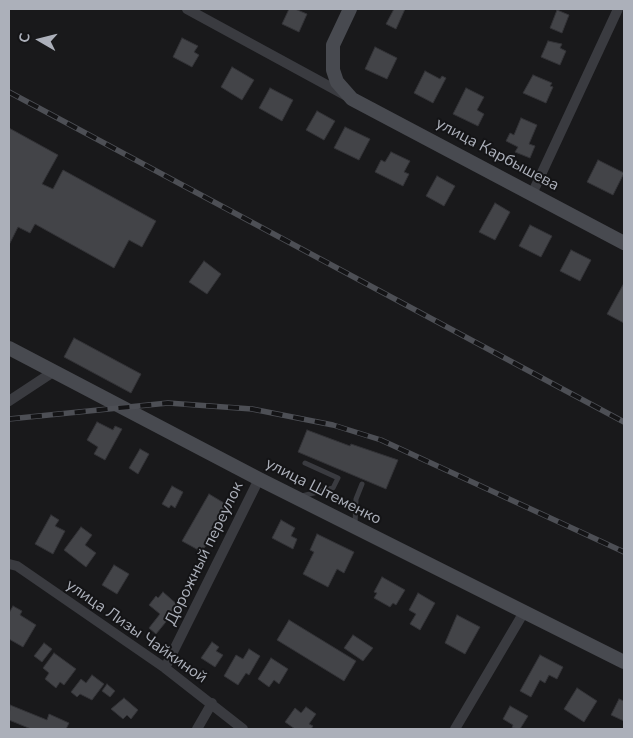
<!DOCTYPE html>
<meta charset="utf-8">
<style>
body{margin:0}
#map{position:relative;width:633px;height:738px;overflow:hidden;background:#19191b;font-family:"Nunito Sans",sans-serif}
canvas{display:block}
.frame{position:absolute;inset:0;border:10px solid #acb0ba;pointer-events:none}
.north{position:absolute;left:15px;top:15px;width:50px;height:50px;-webkit-text-stroke:4px #141416;paint-order:stroke;rotate:278deg;font-size:14px;font-weight:700;line-height:20px;text-align:center;color:#acb0ba}
.north::after{content:'';display:block;margin:auto;width:18px;height:22px;background:#acb0ba;clip-path:polygon(50% 0,100% 100%,50% 72%,0 100%)}
</style>
<div id="map">
<canvas width="633" height="738"></canvas>
<div class="frame"></div>
<div class="north">С</div>
</div>
<script>
const context = document.querySelector('canvas').getContext('2d');
context.lineJoin = 'round';
function fill(path, color) {
  context.fillStyle = color;
  context.fill(path, 'evenodd');
}
function poly(rows) {
  const path = new Path2D();
  for (const r of rows) {
    path.moveTo(r[0], r[1]);
    for (let i = 2; i < r.length; i += 2) path.lineTo(r[i], r[i + 1]);
  }
  return path;
}
function trace(path, color, width, dash) {
  context.strokeStyle = color;
  context.lineWidth = width;
  context.lineCap = dash ? 'butt' : 'round';
  context.setLineDash(dash || []);
  context.stroke(path);
}
function write(font, color, halo, rows, align = 'center') {
  context.font = font + ' "Nunito Sans",sans-serif';
  context.lineWidth = 4;
  context.setLineDash([]);
  context.textBaseline = 'middle';
  context.strokeStyle = halo;
  context.fillStyle = color;
  for (const [text, x, y, turn = 0] of rows) {
    context.save();
    context.translate(x, y);
    context.rotate((+turn || 0) * Math.PI / 180);
    context.textAlign = isNaN(turn) ? turn : align;
    if (halo) context.strokeText(text, 0, 0);
    context.fillText(text, 0, 0);
    context.restore();
  }
}
const building = poly([
 [289,9,295,9,307,14,299,32,282,24,289,9],
 [394,9,405,9,396,29,386,24,394,9],
 [557,10,569,15,562,33,550,28,557,10],
 [182,38,198,46,194,52,199,55,192,67,173,57,182,38],
 [548,41,562,44,560,48,566,51,560,65,541,57,548,41],
 [375,47,397,58,387,79,365,69,375,47],
 [232,67,254,80,242,100,221,87,232,67],
 [425,71,440,79,442,76,446,78,433,103,414,93,425,71],
 [533,75,552,83,550,86,553,87,546,103,523,93,533,75],
 [270,88,293,100,282,121,259,108,270,88],
 [466,88,484,97,477,110,484,114,478,126,453,114,466,88],
 [317,111,335,121,324,140,306,130,317,111],
 [521,118,537,125,529,144,535,146,530,158,515,152,518,147,506,141,510,133,514,135,521,118],
 [345,127,370,139,359,160,334,148,345,127],
 [9,128,58,155,42,184,53,189,63,170,156,221,142,247,129,240,114,268,35,224,30,233,18,227,9,245,9,128],
 [391,152,410,161,404,172,409,174,403,186,375,172,381,160,385,162,391,152],
 [598,160,624,173,613,195,587,182,598,160],
 [437,176,455,186,444,206,426,196,437,176],
 [495,203,510,212,495,240,479,232,495,203],
 [530,225,552,236,541,257,519,246,530,225],
 [571,250,591,260,580,281,560,271,571,250],
 [204,261,221,274,207,294,189,282,204,261],
 [624,283,624,323,607,314,624,283],
 [74,338,141,374,131,393,64,357,74,338],
 [97,422,113,430,115,426,122,429,105,460,94,454,98,447,87,440,97,422],
 [307,430,350,446,351,444,398,460,386,489,298,452,307,430],
 [140,449,149,454,138,474,129,468,140,449],
 [172,486,183,492,175,508,171,505,169,508,162,504,172,486],
 [209,494,224,503,225,512,202,552,182,541,209,494],
 [51,515,59,520,55,526,65,531,53,554,35,544,51,515],
 [281,520,295,528,291,536,297,539,293,549,272,538,281,520],
 [81,527,92,535,85,545,96,553,86,567,64,550,81,527],
 [317,534,354,552,344,573,337,569,328,587,303,574,314,552,310,550,317,534],
 [114,565,129,574,117,594,102,585,114,565],
 [382,577,405,590,396,605,393,603,390,607,374,598,377,593,374,592,382,577],
 [163,592,179,606,156,634,149,628,160,614,149,605,156,596,158,598,163,592],
 [418,593,435,603,420,630,410,624,416,614,409,610,418,593],
 [13,606,22,611,20,615,36,625,23,647,9,639,9,613,13,606],
 [457,615,480,627,465,654,445,643,457,615],
 [289,620,356,661,344,681,277,640,289,620],
 [353,635,373,648,363,661,344,648,353,635],
 [212,642,219,647,216,651,223,655,215,667,201,658,212,642],
 [44,643,52,649,42,662,34,656,44,643],
 [249,649,260,656,249,675,246,673,238,685,224,676,236,655,243,659,249,649],
 [54,653,76,669,64,685,60,682,56,688,45,679,49,673,43,668,54,653],
 [540,655,563,667,557,679,549,675,545,683,540,680,531,697,520,691,540,655],
 [271,658,288,669,279,684,274,680,269,687,258,679,271,658],
 [92,675,104,684,92,700,80,694,77,697,71,692,81,679,86,683,92,675],
 [107,684,115,691,110,697,102,691,107,684],
 [577,688,597,701,584,722,564,709,577,688],
 [124,698,138,710,131,719,127,715,123,719,111,709,124,698],
 [619,699,624,701,624,721,611,715,619,699],
 [10,705,47,720,49,714,69,723,66,729,31,729,9,720,10,705],
 [510,706,528,716,520,729,512,728,513,725,503,719,510,706],
 [306,707,316,714,309,724,313,726,311,729,295,729,285,722,295,708,301,713,306,707]
]);
fill(building, '#434448');
trace(building, '#333337', 1);
trace(poly([
 [302,496,333,488,338,478,305,463],
 [355,524,356,499,362,484]
]), '#3a3b40', 5);
trace(poly([
 [187,9,345,95],
 [532,194,618,9],
 [9,401,53,372],
 [9,564,17,566,165,668,243,729],
 [165,668,259,479],
 [197,729,212,703],
 [455,729,524,612]
]), '#3a3b40', 10);
trace(poly([
 [350,9,333,45,333,70,337,82,352,99,624,243],
 [9,348,259,479,624,662]
]), '#484a50', 14);
const rail = poly([
 [9,92,624,422],
 [9,419,168,403,252,409,333,425,381,440,624,552]
]);
trace(rail, '#4d4f55', 5.5);
trace(rail, '#141416', 4, [11]);
write('16px', '#acb0ba', '#141416', [
 ["улица Карбышева",497,155,28],
 ["улица Штеменко",323,492,27],
 ["Дорожный переулок",205,554,-64],
 ["улица Лизы Чайкиной",136,632,35]
]);
</script>
